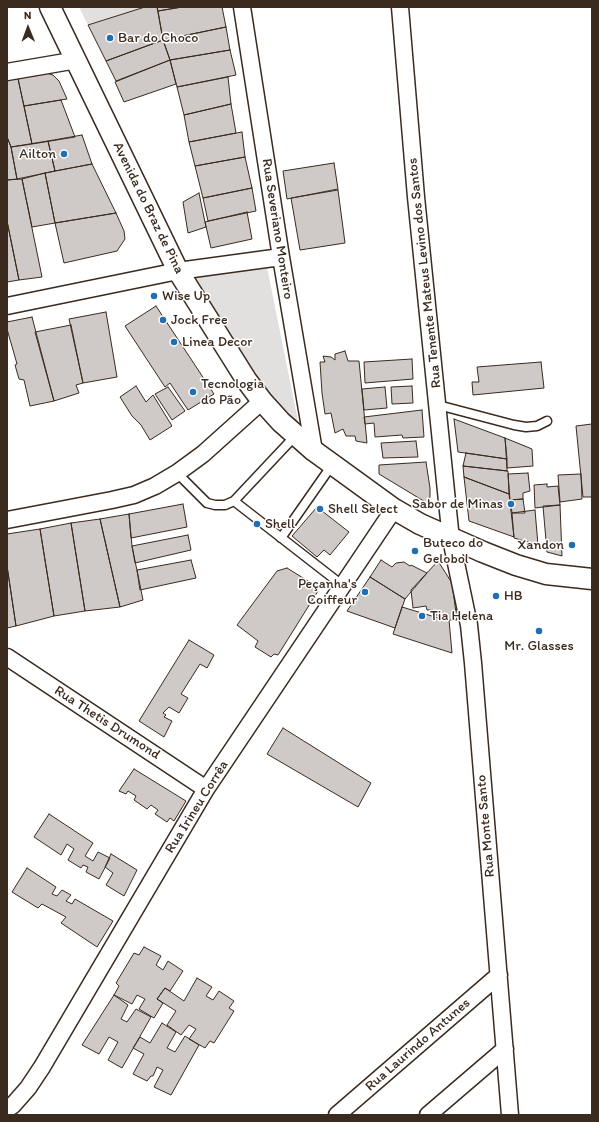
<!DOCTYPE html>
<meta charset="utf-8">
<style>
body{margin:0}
#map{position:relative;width:599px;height:1122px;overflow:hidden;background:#fff;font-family:Itim,sans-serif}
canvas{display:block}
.frame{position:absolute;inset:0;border:8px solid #3b2a1e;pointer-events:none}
.north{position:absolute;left:8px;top:8px;width:40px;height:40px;-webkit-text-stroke:3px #fff;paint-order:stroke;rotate:359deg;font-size:11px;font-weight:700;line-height:16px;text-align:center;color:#3b2a1e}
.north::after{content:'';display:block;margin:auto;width:14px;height:18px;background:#3b2a1e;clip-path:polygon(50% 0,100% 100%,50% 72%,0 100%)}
</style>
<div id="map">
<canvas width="599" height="1122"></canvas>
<div class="frame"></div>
<div class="north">N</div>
</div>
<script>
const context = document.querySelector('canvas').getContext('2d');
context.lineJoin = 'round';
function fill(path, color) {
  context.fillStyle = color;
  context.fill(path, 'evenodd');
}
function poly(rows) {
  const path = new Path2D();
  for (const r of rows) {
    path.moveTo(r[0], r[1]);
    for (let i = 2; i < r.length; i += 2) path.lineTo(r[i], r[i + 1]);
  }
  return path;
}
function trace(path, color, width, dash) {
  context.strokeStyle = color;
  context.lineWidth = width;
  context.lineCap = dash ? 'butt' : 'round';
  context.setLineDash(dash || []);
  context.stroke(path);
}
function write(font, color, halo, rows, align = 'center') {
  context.font = font + ' Itim,sans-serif';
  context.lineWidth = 3;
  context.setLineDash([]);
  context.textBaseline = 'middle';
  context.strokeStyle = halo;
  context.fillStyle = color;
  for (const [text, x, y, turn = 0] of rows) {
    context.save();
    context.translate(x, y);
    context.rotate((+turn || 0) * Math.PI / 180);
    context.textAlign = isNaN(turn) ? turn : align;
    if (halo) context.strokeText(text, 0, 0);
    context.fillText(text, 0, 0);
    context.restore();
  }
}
fill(poly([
 [79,7,146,7,88,25],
 [267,267,299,426,261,391,187,277]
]), '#e2e0de');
const building = poly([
 [145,7,157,7,163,40,106,61,88,25,145,7],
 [157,7,182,7,158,11,157,7],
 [182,7,222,7,226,27,163,40,158,11,182,7],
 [226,27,230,50,170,60,163,40,226,27],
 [163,40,170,60,116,81,106,61,163,40],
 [230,50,236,75,177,87,170,60,230,50],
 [170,60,176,84,124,102,115,82,170,60],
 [43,72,53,75,59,81,67,99,24,106,17,74,43,72],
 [17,74,32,144,11,147,7,137,7,76,17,74],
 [228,77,231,104,184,115,177,87,228,77],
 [61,100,75,137,32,144,24,106,61,100],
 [231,104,236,133,189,142,184,115,231,104],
 [242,132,245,157,195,166,189,142,242,132],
 [82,135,92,164,55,171,48,141,82,135],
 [7,137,11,147,17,179,7,180,7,137],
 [48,141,55,171,17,179,11,147,48,141],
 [245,157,252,188,203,198,195,166,245,157],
 [334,163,338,189,287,199,283,171,334,163],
 [92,164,116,213,55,223,45,173,92,164],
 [45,173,55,223,32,227,22,179,45,173],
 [22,179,42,277,19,280,7,221,7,180,22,179],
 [252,188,256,211,208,221,203,198,252,188],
 [338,190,345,243,300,250,291,198,338,190],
 [199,193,206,227,188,233,183,202,199,193],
 [247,212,252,239,211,248,205,222,247,212],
 [116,213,124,231,125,239,117,251,64,263,55,223,116,213],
 [7,221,19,280,7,282,7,221],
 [156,306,214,394,188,410,170,383,165,387,125,326,156,306],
 [106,312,117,377,83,383,69,319,106,312],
 [32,317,54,401,30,406,24,380,19,379,15,365,17,364,7,329,7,322,32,317],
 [71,325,83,383,76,385,79,393,54,401,35,332,71,325],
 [345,351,348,361,359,361,367,443,356,441,355,436,346,436,343,429,335,433,331,413,325,414,322,393,320,362,325,362,323,356,331,357,335,360,335,354,345,351],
 [412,359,413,379,365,383,364,362,412,359],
 [541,362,544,388,473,395,472,382,479,382,477,367,541,362],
 [136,386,146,402,153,395,172,426,150,440,141,425,132,416,120,397,136,386],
 [412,386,413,403,392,404,391,387,412,386],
 [168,387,185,411,172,420,155,394,168,387],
 [385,387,387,408,364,410,362,389,385,387],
 [422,410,424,437,403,438,402,435,375,437,374,423,365,424,364,417,422,410],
 [454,419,505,438,507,459,458,452,454,419],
 [592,424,592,497,583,497,576,426,592,424],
 [505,438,532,449,533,466,507,468,505,438],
 [416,441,418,457,383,458,381,443,416,441],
 [466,453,507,459,507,471,463,466,466,453],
 [426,462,430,488,430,497,427,503,379,474,379,465,426,462],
 [463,466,508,471,509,494,464,477,463,466],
 [528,473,530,491,523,493,523,499,510,500,508,474,528,473],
 [581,474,582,499,560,502,558,475,581,474],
 [464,477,509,494,514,537,469,521,464,477],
 [547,484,547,487,558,486,560,505,535,508,534,485,547,484],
 [523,499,525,513,512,513,510,500,523,499],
 [183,504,187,527,131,538,129,514,183,504],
 [560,505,562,556,547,552,543,506,560,505],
 [317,507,349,532,330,555,324,550,317,557,292,536,317,507],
 [535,510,538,545,514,538,512,513,535,510],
 [129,514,132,546,143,600,120,607,100,519,129,514],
 [100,519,120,607,85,611,71,523,100,519],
 [71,523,85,611,54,616,40,529,71,523],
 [40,529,54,616,16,626,7,566,7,534,40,529],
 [188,535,191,550,135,563,132,546,188,535],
 [191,560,196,578,140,590,137,570,191,560],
 [381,560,392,567,396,563,404,562,410,566,411,565,427,573,405,599,370,577,381,560],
 [438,561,452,583,457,620,445,620,445,615,434,615,433,610,427,610,426,606,413,608,411,590,438,561],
 [7,566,16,626,7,628,7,566],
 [287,568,316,586,314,589,318,591,278,655,274,654,271,657,255,647,258,641,237,625,277,571,287,568],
 [370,577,405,599,395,628,347,611,370,577],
 [402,607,445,620,449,620,452,653,393,634,402,607],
 [189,640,214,655,207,668,200,664,181,694,188,698,179,713,169,707,163,713,166,715,164,717,172,721,164,737,139,721,189,640],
 [283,728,371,783,358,807,267,754,283,728],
 [134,769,186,801,174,821,170,818,167,822,155,814,158,810,151,805,147,809,134,800,136,796,128,791,126,794,119,791,134,769],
 [49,814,93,843,85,856,93,861,98,852,110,858,99,879,86,872,88,867,83,865,81,868,68,860,74,849,67,844,61,855,34,837,49,814],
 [111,854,137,870,124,896,106,885,113,873,105,867,111,854],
 [27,868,56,887,52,894,57,896,62,890,71,895,66,901,72,904,75,899,113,921,97,947,61,923,66,917,42,904,38,908,12,892,27,868],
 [144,947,161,956,156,965,163,970,168,961,183,971,170,991,165,988,157,999,163,1003,154,1018,139,1009,145,999,137,995,132,1004,114,995,119,986,116,983,134,953,139,955,144,947],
 [197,978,212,987,206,996,213,1000,219,991,234,1001,229,1008,234,1011,214,1043,210,1041,205,1048,189,1039,196,1029,189,1025,181,1035,167,1025,176,1011,157,999,165,988,184,1001,197,978],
 [114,995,128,1005,121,1019,127,1022,136,1009,151,1017,122,1068,108,1060,118,1042,109,1037,99,1054,82,1045,114,995],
 [162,1023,176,1032,167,1048,175,1052,185,1036,199,1045,171,1095,154,1087,163,1070,157,1067,153,1076,151,1076,147,1081,133,1074,144,1054,133,1048,140,1037,150,1043,162,1023]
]);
fill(building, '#cfcac7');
trace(building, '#3b2a1e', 1);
const service = poly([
 [438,405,514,425,526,427,537,426,547,421],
 [177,473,207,503,215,505,225,505,234,501,296,435],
 [234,501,342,585],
 [281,538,332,465]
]);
const minor = poly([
 [242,7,281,257,314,451],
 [400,7,416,197,448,511,451,539,469,625,473,663,510,1115],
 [7,72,77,60],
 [7,306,178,271,281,257],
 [7,520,112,500,134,495,155,486,177,473,203,454,262,401],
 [7,657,206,789],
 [7,1109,13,1105,28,1088,42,1067,206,789,394,509],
 [337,1115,499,975],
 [428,1115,505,1049]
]);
const tertiary = poly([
 [50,7,178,271,247,381,262,401,281,422,314,451,332,464,394,509,420,524,483,552,516,565,546,574,592,579]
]);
trace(service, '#3b2a1e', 11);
trace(minor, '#3b2a1e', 19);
trace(tertiary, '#3b2a1e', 23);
trace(service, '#fff', 8);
trace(minor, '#fff', 16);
trace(tertiary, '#fff', 20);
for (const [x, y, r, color] of [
 [110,38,4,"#1f6fb2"],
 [64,154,4,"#1f6fb2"],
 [154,296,4,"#1f6fb2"],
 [163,320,4,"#1f6fb2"],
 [174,342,4,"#1f6fb2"],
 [193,392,4,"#1f6fb2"],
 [511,504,4,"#1f6fb2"],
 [320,509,4,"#1f6fb2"],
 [257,524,4,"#1f6fb2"],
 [572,545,4,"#1f6fb2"],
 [415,551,4,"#1f6fb2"],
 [365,592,4,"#1f6fb2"],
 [496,596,4,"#1f6fb2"],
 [422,616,4,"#1f6fb2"],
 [539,631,4,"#1f6fb2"]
]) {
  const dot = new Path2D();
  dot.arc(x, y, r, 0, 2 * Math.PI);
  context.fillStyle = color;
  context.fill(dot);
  trace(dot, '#fff', 1.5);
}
write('14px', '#3b2a1e', '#fff', [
 ["Bar do Choco",118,38],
 ["Ailton",56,154,"right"],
 ["Wise Up",162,296],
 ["Jock Free",171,320],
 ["Linea Decor",182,342],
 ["Tecnologia",201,384],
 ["do Pão",201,400],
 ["Sabor de Minas",503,504,"right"],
 ["Shell Select",328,509],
 ["Shell",265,524],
 ["Buteco do",423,543],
 ["Gelobol",423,559],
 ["Xandon",564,545,"right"],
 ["Peçanha's",357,584,"right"],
 ["Coiffeur",357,600,"right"],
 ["HB",504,596],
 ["Tia Helena",430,616],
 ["Mr. Glasses",539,646,"center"]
], 'left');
write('14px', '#3b2a1e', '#fff', [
 ["Avenida do Braz de Pina",148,208,64],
 ["Rua Severiano Monteiro",277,229,81],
 ["Rua Tenente Mateus Levino dos Santos",425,273,-96],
 ["Rua Thetis Drumond",107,723,33],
 ["Rua Irineu Corrêa",197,807,-58],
 ["Rua Monte Santo",486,826,-95],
 ["Rua Laurindo Antunes",418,1045,-41]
]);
</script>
